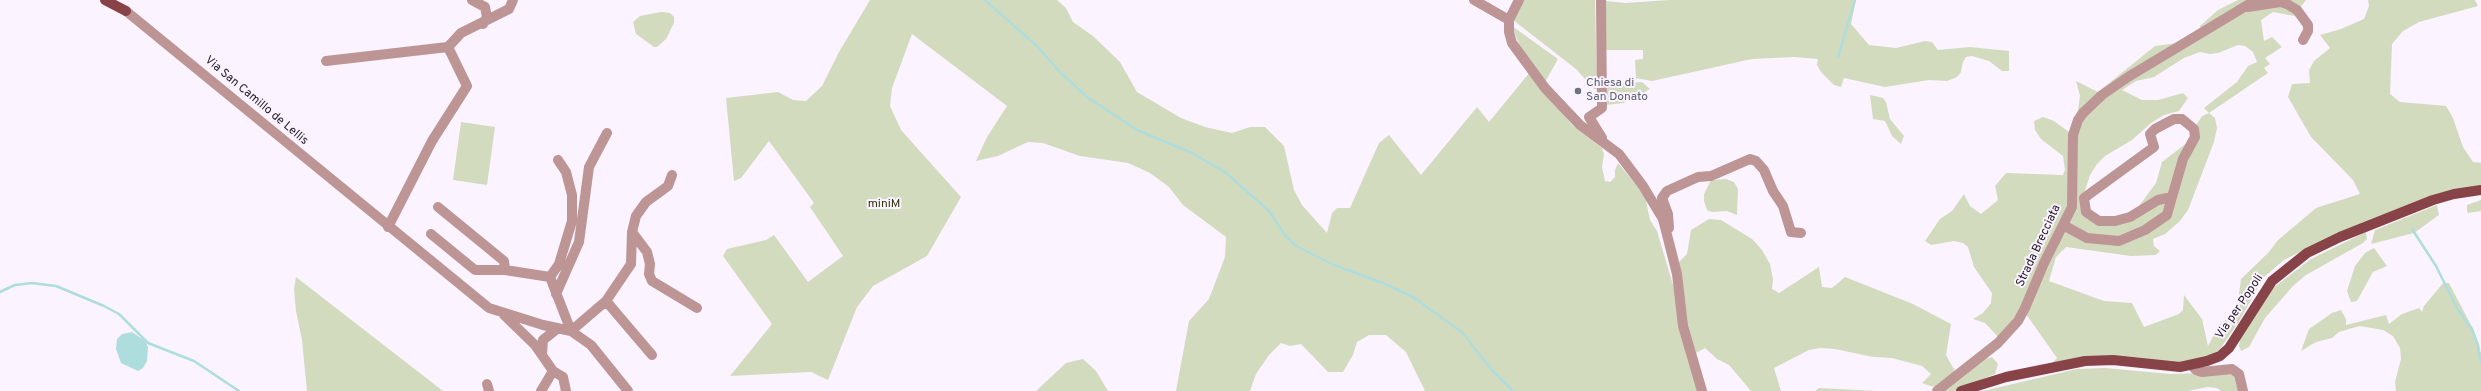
<!DOCTYPE html>
<style>
body{margin:0}
canvas{display:block;background:#fbf3ff}
</style>
<canvas width="2481" height="391"></canvas>
<script>
const context = document.querySelector('canvas').getContext('2d');
context.lineJoin = 'round';
function fill(path, color) {
  context.fillStyle = color;
  context.fill(path, 'evenodd');
}
function poly(rows) {
  const path = new Path2D();
  for (const r of rows) {
    path.moveTo(r[0], r[1]);
    for (let i = 2; i < r.length; i += 2) path.lineTo(r[i], r[i + 1]);
  }
  return path;
}
function trace(path, color, width, dash) {
  context.strokeStyle = color;
  context.lineWidth = width;
  context.lineCap = dash ? 'butt' : 'round';
  context.setLineDash(dash || []);
  context.stroke(path);
}
function write(font, color, halo, rows, align = 'center') {
  context.font = font + ' Overpass,sans-serif';
  context.lineWidth = 4;
  context.setLineDash([]);
  context.textBaseline = 'middle';
  context.strokeStyle = halo;
  context.fillStyle = color;
  for (const [text, x, y, turn = 0] of rows) {
    context.save();
    context.translate(x, y);
    context.rotate((+turn || 0) * Math.PI / 180);
    context.textAlign = isNaN(turn) ? turn : align;
    if (halo) context.strokeText(text, 0, 0);
    context.fillText(text, 0, 0);
    context.restore();
  }
}
fill(poly([
 [870,0,1057,0,1066,8,1073,22,1093,36,1120,62,1137,92,1181,118,1205,127,1232,133,1250,127,1265,127,1284,146,1294,190,1302,205,1327,233,1332,213,1337,208,1350,208,1379,143,1389,135,1421,175,1477,107,1489,122,1530,72,1572,125,1602,148,1604,154,1602,167,1605,181,1610,182,1615,177,1615,170,1618,163,1645,196,1650,220,1657,231,1676,295,1698,391,1425,391,1406,352,1386,335,1369,335,1357,342,1353,355,1343,372,1328,372,1301,344,1290,346,1281,343,1269,355,1256,374,1250,391,1176,391,1189,321,1209,299,1225,257,1226,237,1183,205,1169,187,1150,173,1128,163,1080,156,1043,143,1028,142,998,156,976,161,987,137,1007,106,912,34,892,88,890,106,901,130,961,197,927,256,873,286,857,307,828,380,811,372,730,376,772,324,723,256,727,249,766,240,774,235,808,282,843,256,810,207,814,203,769,141,741,178,734,181,726,98,778,92,793,100,806,101,822,86,839,52],
 [1524,0,1595,0,1597,89,1594,89,1576,69,1513,20],
 [1670,0,1856,0,1851,24,1869,45,1896,48,1925,41,1932,42,1938,50,1970,47,2009,51,2009,71,2002,71,1989,61,1972,56,1966,57,1963,62,1961,72,1957,77,1947,81,1929,80,1885,87,1844,78,1841,87,1834,85,1821,72,1817,65,1818,59,1794,57,1752,59,1652,81,1636,78,1635,60,1643,59,1643,50,1604,50,1606,1,1625,3],
 [2238,0,2306,0,2294,16,2273,12,2261,20,2264,41,2272,37,2282,47,2265,58,2270,64,2264,68,2268,73,2209,113,2215,118,2217,128,2214,142,2188,210,2180,221,2165,234,2153,239,2154,246,2160,251,2156,255,2131,256,2066,247,2056,257,2049,281,2104,301,2132,303,2144,327,2179,314,2183,310,2184,295,2202,319,2208,346,2219,325,2233,314,2237,307,2241,279,2269,252,2277,241,2316,208,2360,194,2353,180,2311,137,2288,97,2292,84,2310,83,2309,70,2314,61,2330,48,2320,35,2341,29,2364,19,2369,6,2368,0,2475,0,2478,6,2419,22,2403,31,2392,44,2390,94,2400,102,2446,106,2453,118,2463,147,2473,162,2481,163,2481,187,2304,250,2284,260,2264,277,2238,323,2220,349,2205,359,2186,364,2052,363,2057,358,2026,314,2011,324,1998,337,1985,323,1973,319,1983,313,1991,303,1992,293,1974,267,1968,247,1963,243,1954,241,1931,245,1925,241,1940,219,1952,211,1964,194,1970,206,1981,214,1998,200,1995,186,2006,173,2063,175,2065,170,2063,156,2041,139,2035,130,2034,121,2043,117,2054,121,2069,132,2078,110,2080,96,2076,81,2098,92,2155,46,2178,43,2202,35,2200,26,2218,10],
 [2238,45,2245,46,2253,52,2257,62,2248,66,2237,82,2204,108,2209,113,2202,116,2197,124,2197,135,2162,162,2156,183,2136,210,2101,224,2082,200,2090,175,2097,164,2105,156,2132,140,2151,123,2164,115,2179,111,2188,98,2183,93,2158,100,2142,100,2122,90,2136,81,2154,77,2184,58,2200,52,2210,54,2218,53],
 [661,12,670,13,674,17,674,23,666,39,657,47,654,47,636,34,633,22,640,16],
 [1512,26,1558,59,1545,82,1521,49],
 [1642,82,1650,89,1624,103,1605,105,1604,84],
 [1870,95,1883,98,1886,102,1890,119,1904,136,1901,144,1892,136,1885,121,1873,119],
 [461,122,495,127,487,185,453,180],
 [1726,179,1734,182,1738,189,1737,215,1727,211,1712,212,1707,210,1704,201,1704,194,1711,180],
 [2481,200,2481,211,2468,213,2467,211,2467,205],
 [2437,205,2439,215,2414,233,2371,244,2375,230],
 [1709,219,1721,220,1752,239,1762,250,1770,264,1773,279,1772,289,1779,293,1819,267,1822,287,1832,288,1845,277,1913,304,1951,324,1946,355,1955,371,1936,387,1930,386,1922,383,1931,374,1922,366,1892,358,1873,357,1835,349,1820,348,1809,350,1774,368,1781,391,1751,391,1729,365,1717,359,1705,348,1696,353,1686,326,1676,265,1687,254,1691,230],
 [2366,232,2367,239,2363,243,2306,275,2293,286,2265,318,2249,347,2241,351,2239,346,2241,336,2273,288,2311,259],
 [2374,248,2387,266,2373,272,2357,301,2351,302,2347,291,2355,266,2365,253],
 [296,277,443,391,307,391,302,340,296,311,294,289],
 [2443,283,2449,283,2472,327,2481,354,2481,391,2396,391,2395,382,2401,359,2400,348,2393,336,2383,330,2360,326,2349,329,2339,332,2332,338,2316,342,2301,351,2309,329,2332,313,2341,310,2346,319,2346,325,2386,315,2389,324,2402,314,2419,308,2422,312,2424,306],
 [1992,357,1998,364,1995,374,1955,391,1943,391,1985,359],
 [1083,359,1096,371,1108,391,1036,391,1066,363],
 [2105,368,2170,374,2234,372,2241,391,2221,391,2217,388,2208,387,2187,391,1983,391,2077,369],
 [1819,388,1878,391,1815,391]
]), '#d3dbbf');
fill(poly([
 [132,332,145,341,148,347,147,361,143,368,138,371,121,363,116,349,117,339,122,334]
]), '#aedddd');
trace(poly([
 [985,0,1039,48,1058,70,1087,97,1137,130,1192,153,1225,172,1269,211,1285,235,1296,246,1334,265,1383,283,1413,297,1463,333,1490,368,1513,391],
 [1838,57,1855,0],
 [2412,229,2436,266,2458,310,2472,329,2478,345,2481,363],
 [0,292,15,285,32,283,56,286,104,306,119,314,148,343,194,361,239,391]
]), '#aedddd', 2.5);
trace(poly([
 [472,0,485,7,487,17,483,24],
 [1474,0,1509,20],
 [1519,0,1509,20,1509,32,1512,43,1545,88,1580,125,1619,154,1643,186,1663,219,1677,274,1683,326,1702,391],
 [1601,0,1602,108,1589,117,1602,138],
 [2248,7,2280,2,2287,4,2297,10,2308,25,2308,31,2303,40],
 [126,11,489,308,543,325,571,331,591,345,628,391],
 [326,61,448,47],
 [438,207,504,261,505,270],
 [2063,225,2087,238,2119,241,2145,230,2167,215,2172,197,2158,200,2130,217,2115,221,2099,221,2086,212,2084,198,2154,147,2150,134,2155,129,2174,119,2182,119,2194,129,2195,137,2183,159,2172,197],
 [388,227,432,141,467,86,448,47,461,33,509,9,513,0],
 [1669,228,1668,214,1662,198,1667,191,1698,177,1711,176,1750,159,1756,161,1764,170,1773,191,1783,206,1791,232,1801,233],
 [632,232,636,216,646,202,668,186,672,175],
 [431,234,475,270,505,270,550,277,571,331],
 [550,277,559,264,572,221,572,195,566,172,558,160],
 [556,294,579,242,589,167,607,133],
 [606,301,652,355],
 [503,314,535,345,553,371,563,377,566,391],
 [571,331,606,301,631,264,632,232,647,252,650,264,649,274,652,281,697,308],
 [542,355,543,340,558,328],
 [2192,366,2196,370,2202,372,2232,369,2239,374,2243,391],
 [487,384,489,391],
 [541,391,553,371],
 [1937,391,1998,343,2018,321,2025,308,2044,263,2072,207,2073,135,2078,120,2083,113,2102,95,2128,77,2256,0]
]), '#bd9595', 10);
trace(poly([
 [105,0,126,11],
 [1961,391,2006,377,2085,361,2113,360,2180,367,2207,361,2220,356,2229,348,2272,281,2307,253,2340,237,2433,200,2454,194,2481,190]
]), '#874347', 10);
for (const [x, y, r, color] of [
 [1578,91,4,"#6b7280"]
]) {
  const dot = new Path2D();
  dot.arc(x, y, r, 0, 2 * Math.PI);
  context.fillStyle = color;
  context.fill(dot);
  trace(dot, '#fbf3ff', 1.5);
}
write('12px', '#5b616d', '#fbf3ff', [
 ["Chiesa di",1586,84],
 ["San Donato",1586,98]
], 'left');
write('12px', '#201923', '#fbf3ff', [
 ["Via San Camillo de Lellis",256,101,40],
 ["Strada Brecciata",2039,246,-65],
 ["Via per Popoli",2240,307,-56]
]);
write('12px', '#2d340a', '#fbf3ff', [
 ["miniM",884,205]
]);
</script>
